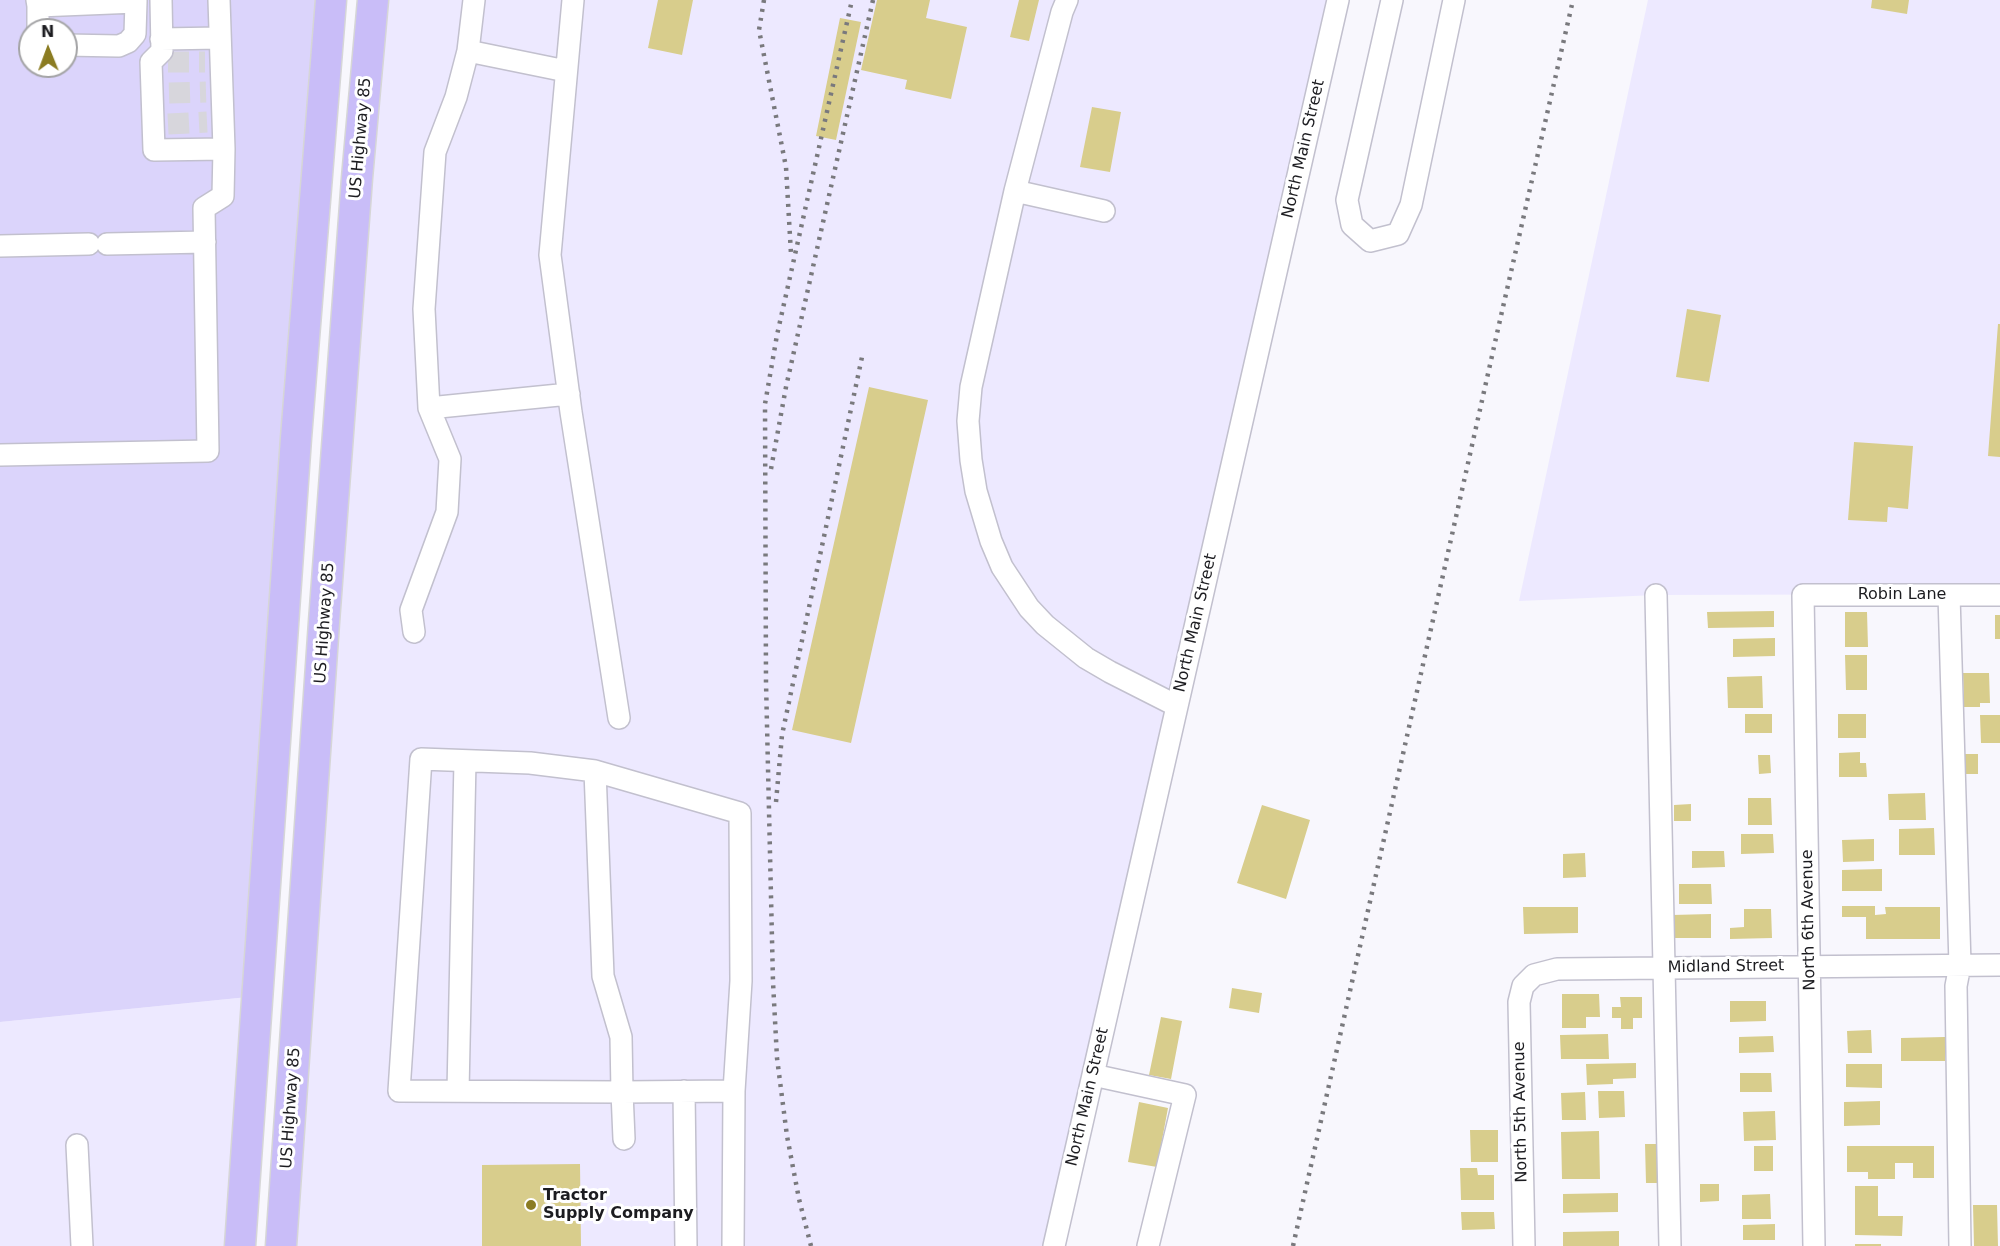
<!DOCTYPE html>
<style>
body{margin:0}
#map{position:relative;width:2000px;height:1246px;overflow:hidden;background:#f8f7fd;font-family:"DejaVu Sans",sans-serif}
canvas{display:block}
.north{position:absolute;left:18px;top:18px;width:60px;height:60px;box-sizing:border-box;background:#fff;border:2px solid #a4a4a6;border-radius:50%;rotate:359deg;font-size:16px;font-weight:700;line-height:24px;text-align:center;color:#1c1c20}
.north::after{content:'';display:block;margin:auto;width:21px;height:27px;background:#8b7c22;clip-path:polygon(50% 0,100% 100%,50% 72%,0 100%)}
</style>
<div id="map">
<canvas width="2000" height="1246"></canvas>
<div class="north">N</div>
</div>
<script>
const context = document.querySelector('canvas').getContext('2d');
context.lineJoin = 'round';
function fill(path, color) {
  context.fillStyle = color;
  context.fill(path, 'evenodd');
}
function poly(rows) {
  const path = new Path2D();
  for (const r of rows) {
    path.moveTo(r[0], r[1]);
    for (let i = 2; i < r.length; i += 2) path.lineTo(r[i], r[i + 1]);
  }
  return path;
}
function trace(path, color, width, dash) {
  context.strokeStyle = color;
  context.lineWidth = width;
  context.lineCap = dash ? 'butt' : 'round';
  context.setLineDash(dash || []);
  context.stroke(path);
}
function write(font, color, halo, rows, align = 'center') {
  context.font = font + ' "DejaVu Sans",sans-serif';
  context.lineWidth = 6;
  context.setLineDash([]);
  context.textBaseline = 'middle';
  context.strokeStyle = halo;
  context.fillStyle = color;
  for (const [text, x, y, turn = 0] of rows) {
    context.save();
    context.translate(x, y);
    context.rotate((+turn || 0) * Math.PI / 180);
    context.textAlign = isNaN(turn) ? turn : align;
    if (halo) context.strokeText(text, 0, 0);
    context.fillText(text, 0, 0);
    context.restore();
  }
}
fill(poly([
 [373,0,1338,0,1054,1246,281,1246],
 [1648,0,2000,0,2000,594,1656,595,1519,601],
 [258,996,240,1246,0,1246,0,1022]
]), '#ede9ff');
fill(poly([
 [0,0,331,0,258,996,0,1022],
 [30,30,66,30,66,66,30,66]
]), '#dbd4fb');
fill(poly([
 [658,0,693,0,682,55,648,48],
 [877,0,930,0,926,18,967,27,951,99,905,89,907,80,861,70],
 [1019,0,1039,0,1029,41,1010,37],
 [1872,0,1909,0,1907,14,1871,8],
 [840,18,861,22,836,140,816,136],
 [1092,107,1121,112,1110,172,1080,167],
 [1687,309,1721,315,1709,382,1676,377],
 [1998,324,2000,324,2000,457,1988,456],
 [869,387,928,400,851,743,792,730],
 [1854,442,1913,446,1908,509,1888,507,1887,522,1848,520],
 [1774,611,1774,627,1708,628,1707,612],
 [1845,612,1867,612,1868,647,1845,647],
 [1995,615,2000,615,2000,639,1995,639],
 [1775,638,1775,656,1733,657,1733,639],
 [1845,655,1867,655,1867,690,1846,690],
 [1963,673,1989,673,1990,703,1980,703,1980,707,1964,707],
 [1762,676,1763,708,1728,708,1727,677],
 [1745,714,1772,714,1772,733,1745,733],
 [1838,714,1866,714,1866,738,1838,738],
 [1980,715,2000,715,2000,743,1981,743],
 [1860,752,1860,763,1866,763,1867,777,1839,777,1839,753],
 [1963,754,1978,754,1978,774,1963,774],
 [1758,755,1770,755,1771,773,1759,774],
 [1925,793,1926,820,1889,820,1888,794],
 [1748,798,1771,798,1772,825,1748,825],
 [1691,804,1691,821,1674,821,1674,805],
 [1262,805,1310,820,1286,899,1237,883],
 [1934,828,1935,855,1899,855,1899,829],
 [1741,834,1773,834,1774,853,1741,854],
 [1874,839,1874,861,1843,862,1842,840],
 [1692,851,1724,851,1725,867,1692,868],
 [1585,853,1586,877,1563,878,1563,854],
 [1882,869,1882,891,1842,891,1842,870],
 [1679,884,1711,884,1712,904,1679,904],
 [1842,906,1875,906,1875,915,1886,914,1885,907,1940,907,1940,939,1866,939,1866,917,1842,917],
 [1523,907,1578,907,1578,933,1524,934],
 [1744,909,1771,909,1772,938,1730,939,1730,928,1744,927],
 [1711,914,1711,938,1672,938,1672,915],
 [1232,988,1262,993,1259,1013,1229,1008],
 [1562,994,1599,994,1600,1017,1586,1017,1586,1028,1562,1028],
 [1620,997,1642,997,1642,1018,1633,1018,1633,1029,1621,1029,1621,1018,1612,1018,1612,1007,1621,1007],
 [1730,1001,1766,1001,1766,1021,1730,1022],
 [1161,1017,1182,1021,1171,1079,1149,1075],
 [1871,1030,1872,1053,1848,1053,1847,1031],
 [1608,1034,1609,1059,1561,1059,1560,1035],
 [1773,1036,1774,1052,1739,1053,1739,1037],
 [1945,1037,1945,1061,1901,1061,1901,1038],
 [1636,1063,1636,1078,1613,1079,1613,1084,1587,1085,1586,1064],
 [1846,1064,1882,1064,1882,1088,1846,1087],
 [1740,1073,1771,1073,1772,1092,1740,1092],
 [1598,1091,1624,1091,1625,1117,1599,1118],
 [1585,1092,1586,1120,1562,1120,1561,1093],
 [1880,1101,1880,1125,1844,1126,1844,1102],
 [1139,1102,1168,1108,1157,1167,1128,1162],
 [1775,1111,1776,1140,1744,1141,1743,1112],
 [1470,1130,1498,1130,1498,1162,1471,1162],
 [1599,1131,1600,1179,1562,1179,1561,1132],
 [1645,1144,1661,1144,1662,1183,1646,1183],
 [1754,1146,1773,1146,1773,1171,1754,1171],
 [1847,1146,1934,1146,1934,1178,1913,1178,1913,1163,1895,1163,1895,1179,1868,1179,1868,1172,1847,1172],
 [580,1164,581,1246,482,1246,482,1165],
 [1460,1168,1477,1168,1478,1175,1494,1175,1494,1200,1461,1200],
 [1700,1184,1719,1184,1719,1201,1700,1202],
 [1855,1186,1878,1186,1878,1216,1903,1216,1902,1236,1855,1235],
 [1618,1193,1618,1212,1563,1213,1563,1194],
 [1770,1194,1771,1219,1742,1219,1742,1195],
 [1973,1205,1997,1205,1998,1246,1974,1246],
 [1461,1212,1494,1212,1495,1229,1462,1230],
 [1775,1224,1775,1240,1743,1240,1743,1225],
 [1619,1231,1619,1246,1563,1246,1563,1232],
 [1855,1244,1881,1244,1881,1246,1855,1246]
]), '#d8cd8c');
trace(poly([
 [168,62,205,62],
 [169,93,206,92],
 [168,124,207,122]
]), '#d7d6dc', 21, [21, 10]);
const minor = poly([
 [37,0,38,6,136,2,136,0],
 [161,0,162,51,151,62,154,150,224,149],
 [573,0,550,255,571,412,619,718],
 [1067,0,1062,12,1015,191,971,387,968,421,971,460,976,491,991,541,1002,567,1029,608,1045,625,1086,658,1110,672,1177,706],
 [1392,0,1347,200,1352,225,1370,241,1398,234,1411,205,1454,0],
 [38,6,38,30],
 [161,39,220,38],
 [66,45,119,46,128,42,135,34,136,2],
 [468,51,474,0],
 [566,71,468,51,456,97,435,152,424,309,429,408,569,394],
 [1015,191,1104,211],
 [107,244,205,242],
 [0,246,89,244],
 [0,455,208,451,204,208,223,196,224,149,219,0],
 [1656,595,1670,1246],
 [1949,595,1960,965,1956,986,1960,1246],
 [414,632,411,610,447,512,450,459,429,408],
 [595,771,740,813,741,981,734,1091,622,1092,399,1091,421,759,530,763,595,771,603,976,621,1037,622,1092,624,1139],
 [1093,1075,1185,1095,1148,1246],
 [458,1091,465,761],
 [684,1091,686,1246],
 [77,1145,82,1246],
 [733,1246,734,1091],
 [1054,1246,1338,0],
 [1524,1246,1519,1002,1523,986,1534,975,1557,969,2000,965],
 [1814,1246,1803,595,2000,595]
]);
const highway = poly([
 [240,1246,296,438,331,0],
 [281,1246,324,622,357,178,373,0]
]);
trace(minor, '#c2c0ce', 24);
trace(highway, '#d6d6d7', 33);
trace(minor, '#fff', 21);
trace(highway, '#c9bdf8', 30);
trace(poly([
 [764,0,759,30,786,167,791,254],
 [771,469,786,387,873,0],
 [776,802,782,735,862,357],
 [811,1246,799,1199,787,1136,777,1058,773,982,766,682,765,404,777,335,852,0],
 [1293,1246,1498,329,1573,0]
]), '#79797d', 4.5, [3, 6]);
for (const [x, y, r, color] of [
 [531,1205,6,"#8b7c22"]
]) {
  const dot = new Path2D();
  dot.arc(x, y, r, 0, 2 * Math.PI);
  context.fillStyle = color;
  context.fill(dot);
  trace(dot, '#fff', 2);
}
write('16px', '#1c1c20', '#fff', [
 ["US Highway 85",361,138,-85],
 ["North Main Street",1304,149,-77],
 ["Robin Lane",1902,595],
 ["US Highway 85",325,623,-86],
 ["North Main Street",1196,623,-77],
 ["North 6th Avenue",1809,920,-91],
 ["Midland Street",1726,967,-1],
 ["North Main Street",1088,1097,-77],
 ["US Highway 85",291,1108,-86],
 ["North 5th Avenue",1521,1112,-91]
]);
write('bold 16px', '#1c1c20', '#fff', [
 ["Tractor",543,1196],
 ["Supply Company",543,1214]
], 'left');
</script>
